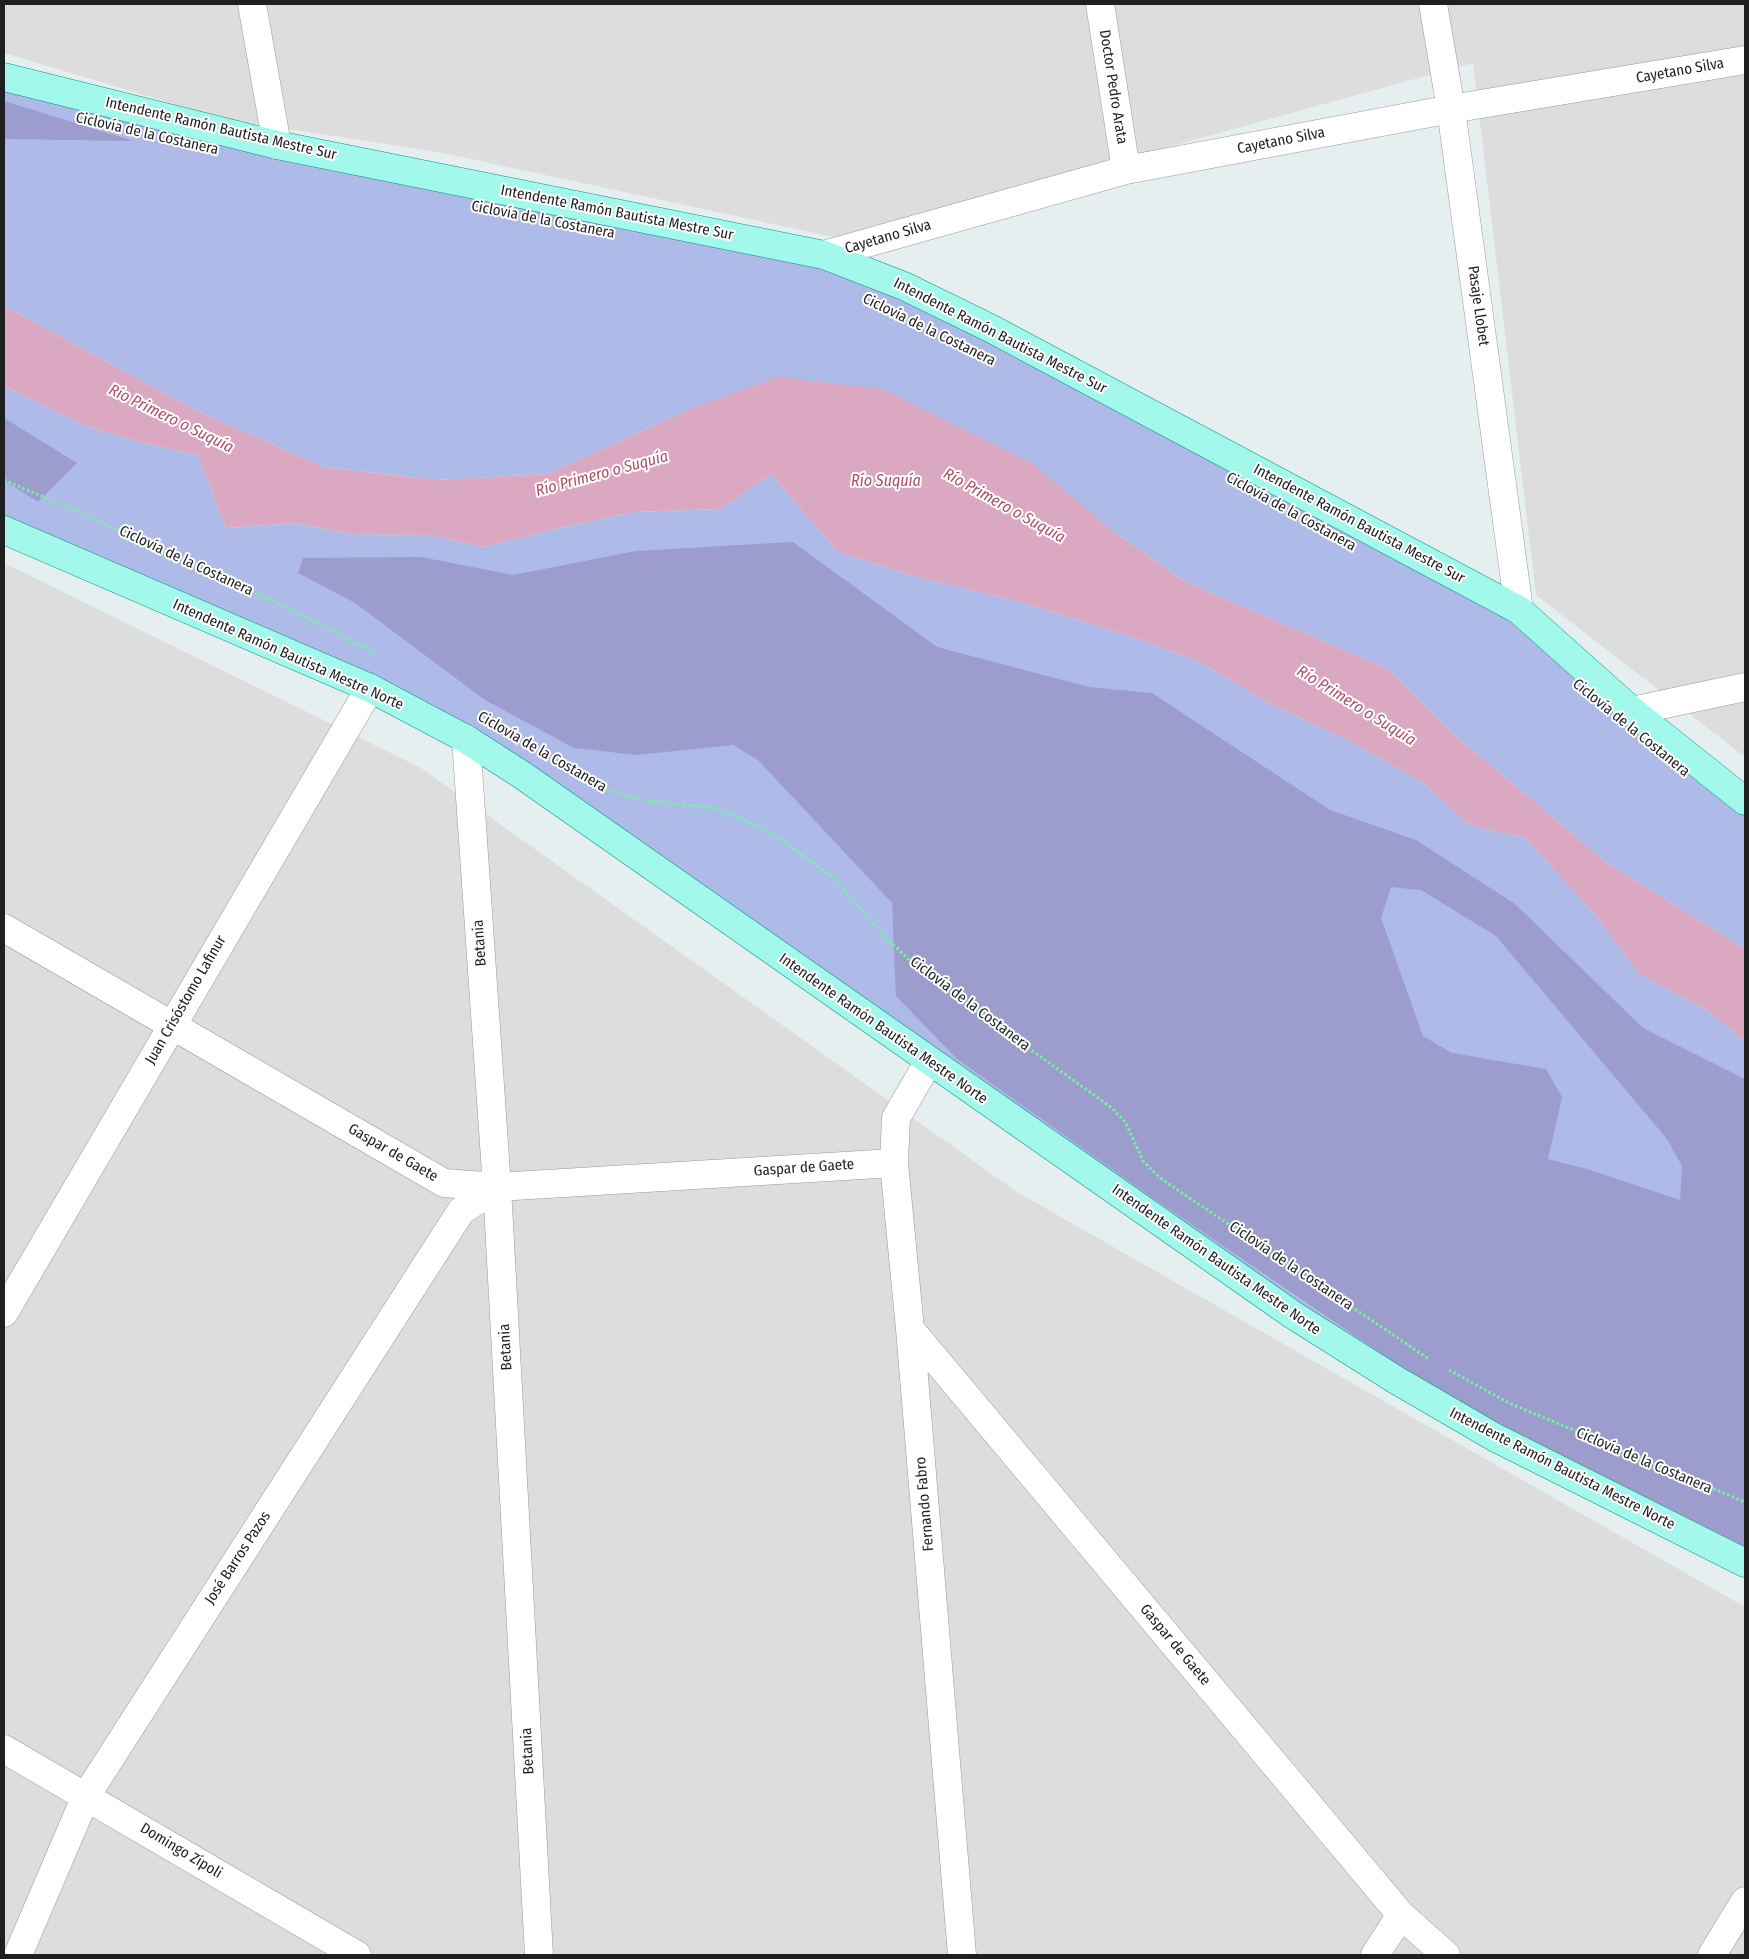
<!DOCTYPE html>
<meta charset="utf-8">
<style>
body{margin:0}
#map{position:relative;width:1749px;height:1959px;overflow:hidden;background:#e6efef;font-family:"Fira Sans Condensed",sans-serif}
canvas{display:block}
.frame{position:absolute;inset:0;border:5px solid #1f1f1f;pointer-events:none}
</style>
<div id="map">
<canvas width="1749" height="1959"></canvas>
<div class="frame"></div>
</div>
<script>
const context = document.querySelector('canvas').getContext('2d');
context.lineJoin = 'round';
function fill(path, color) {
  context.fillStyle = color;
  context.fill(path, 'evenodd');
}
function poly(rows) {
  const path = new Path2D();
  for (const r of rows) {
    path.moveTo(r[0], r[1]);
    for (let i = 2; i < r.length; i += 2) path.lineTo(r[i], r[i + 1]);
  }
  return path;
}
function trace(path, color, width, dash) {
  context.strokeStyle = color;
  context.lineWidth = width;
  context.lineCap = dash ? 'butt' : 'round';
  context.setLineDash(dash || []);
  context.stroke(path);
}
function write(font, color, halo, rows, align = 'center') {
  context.font = font + ' "Fira Sans Condensed",sans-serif';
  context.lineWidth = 4;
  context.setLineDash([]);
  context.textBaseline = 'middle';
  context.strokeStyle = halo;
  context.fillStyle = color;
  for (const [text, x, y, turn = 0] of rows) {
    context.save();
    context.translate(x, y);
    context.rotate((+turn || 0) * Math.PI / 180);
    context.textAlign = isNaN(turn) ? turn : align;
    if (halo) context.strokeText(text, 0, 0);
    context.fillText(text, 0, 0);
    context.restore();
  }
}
fill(poly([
 [4,4,1745,4,1745,757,1536,595,1473,63,838,238,443,153,224,119,4,53],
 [4,563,421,768,1017,1192,1745,1607,1745,1955,4,1955]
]), '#dcdddc');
fill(poly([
 [4,77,824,255,1519,610,1745,801,1745,949,1607,863,1453,734,1388,669,1185,582,1114,532,690,409,548,474,436,480,323,467,197,411,4,306],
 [4,386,86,426,140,442,198,455,226,528,294,523,351,534,429,535,483,547,550,530,634,512,720,509,771,474,838,552,913,576,1020,602,1130,636,1200,662,1272,705,1348,740,1422,782,1470,825,1525,838,1594,913,1638,973,1705,1009,1745,1041,1745,1563,1494,1437,522,775,4,530]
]), '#aebae7');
fill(poly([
 [4,101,134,141,4,139],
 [4,418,77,463,38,502,4,480],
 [793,542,937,647,1089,687,1152,693,1330,810,1416,840,1515,904,1643,1028,1745,1079,1745,1548,1486,1425,1147,1194,957,1059,896,996,892,903,758,760,733,745,637,755,574,748,485,700,355,603,298,573,303,558,421,557,513,575,636,551],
 [1391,887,1421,890,1496,936,1667,1139,1682,1166,1680,1200,1587,1169,1548,1159,1562,1097,1546,1069,1452,1053,1423,1036,1381,918]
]), '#9c9dcd');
fill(poly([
 [4,306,197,411,323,467,436,480,548,474,690,409,778,377,882,389,1031,463,1114,532,1185,582,1388,669,1453,734,1607,863,1745,949,1745,1041,1705,1009,1638,973,1594,913,1525,838,1470,825,1422,782,1348,740,1272,705,1200,662,1130,636,1020,602,913,576,838,552,771,474,720,509,634,512,550,530,483,547,429,535,351,534,294,523,226,528,198,455,140,442,86,426,4,386]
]), '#dba8c2');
const minor = poly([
 [252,4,277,145],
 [1100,4,1126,170],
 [1433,4,1451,109,1519,610],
 [824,255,1126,170,1451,109,1745,60],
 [1632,711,1745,687],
 [466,739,497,1187,539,1955],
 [4,928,444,1183,497,1187,894,1163],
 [929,1061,896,1118,894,1163,910,1329,962,1955],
 [4,1313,370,688],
 [910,1329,1401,1915,1446,1955],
 [4,1749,357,1955],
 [18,1955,86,1796,461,1211,497,1187],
 [1375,1955,1401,1915],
 [1712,1955,1745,1901]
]);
const major = poly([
 [4,77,277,145,824,255,904,286,990,328,1519,610,1632,711,1745,801],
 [4,530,370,688,466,739,522,775,1293,1315,1396,1380,1494,1437,1745,1563]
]);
trace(minor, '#999', 29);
trace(major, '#07938a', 29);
trace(poly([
 [4,480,79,512,279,604,373,652],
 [596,784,607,790,642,800,715,808,753,824,781,840,833,877,885,937,921,971,1112,1108,1126,1123,1143,1161,1160,1178,1429,1359],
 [1449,1370,1509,1403,1745,1502]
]), '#72f4a2', 3, [2.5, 2.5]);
trace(minor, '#fff', 28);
trace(major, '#a2f8ea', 28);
write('15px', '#1f1f1f', '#fff', [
 ["Cayetano Silva",1680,71,-10],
 ["Doctor Pedro Arata",1113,87,81],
 ["Intendente Ramón Bautista Mestre Sur",221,129,13],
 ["Ciclovía de la Costanera",147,134,13],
 ["Cayetano Silva",1281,141,-11],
 ["Intendente Ramón Bautista Mestre Sur",617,213,11],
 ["Ciclovía de la Costanera",543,220,11],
 ["Cayetano Silva",888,237,-16],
 ["Pasaje Llobet",1478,306,82],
 ["Ciclovía de la Costanera",929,330,26],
 ["Intendente Ramón Bautista Mestre Sur",1000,336,27],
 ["Ciclovía de la Costanera",1291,512,29],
 ["Intendente Ramón Bautista Mestre Sur",1359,524,28],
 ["Ciclovía de la Costanera",186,561,25],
 ["Intendente Ramón Bautista Mestre Norte",288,655,24],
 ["Ciclovía de la Costanera",1631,728,39],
 ["Ciclovía de la Costanera",542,752,30],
 ["Betania",480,943,-94],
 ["Juan Crisóstomo Lafinur",186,1000,-60],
 ["Ciclovía de la Costanera",970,1004,37],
 ["Intendente Ramón Bautista Mestre Norte",883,1029,35],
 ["Gaspar de Gaete",393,1153,30],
 ["Gaspar de Gaete",804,1168,-4],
 ["Intendente Ramón Bautista Mestre Norte",1216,1260,35],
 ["Ciclovía de la Costanera",1291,1266,34],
 ["Betania",506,1347,-93],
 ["Ciclovía de la Costanera",1644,1461,23],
 ["Intendente Ramón Bautista Mestre Norte",1562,1469,27],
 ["Fernando Fabro",925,1504,-95],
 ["José Barros Pazos",238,1558,-57],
 ["Gaspar de Gaete",1175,1645,50],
 ["Betania",528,1751,-93],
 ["Domingo Zípoli",181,1851,31]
]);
write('italic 16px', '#ab4f64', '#fff', [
 ["Río Primero o Suquía",171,419,26],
 ["Río Primero o Suquía",602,474,-15],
 ["Río Suquía",886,482],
 ["Río Primero o Suquía",1004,506,29],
 ["Río Primero o Suquía",1356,706,32]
]);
</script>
